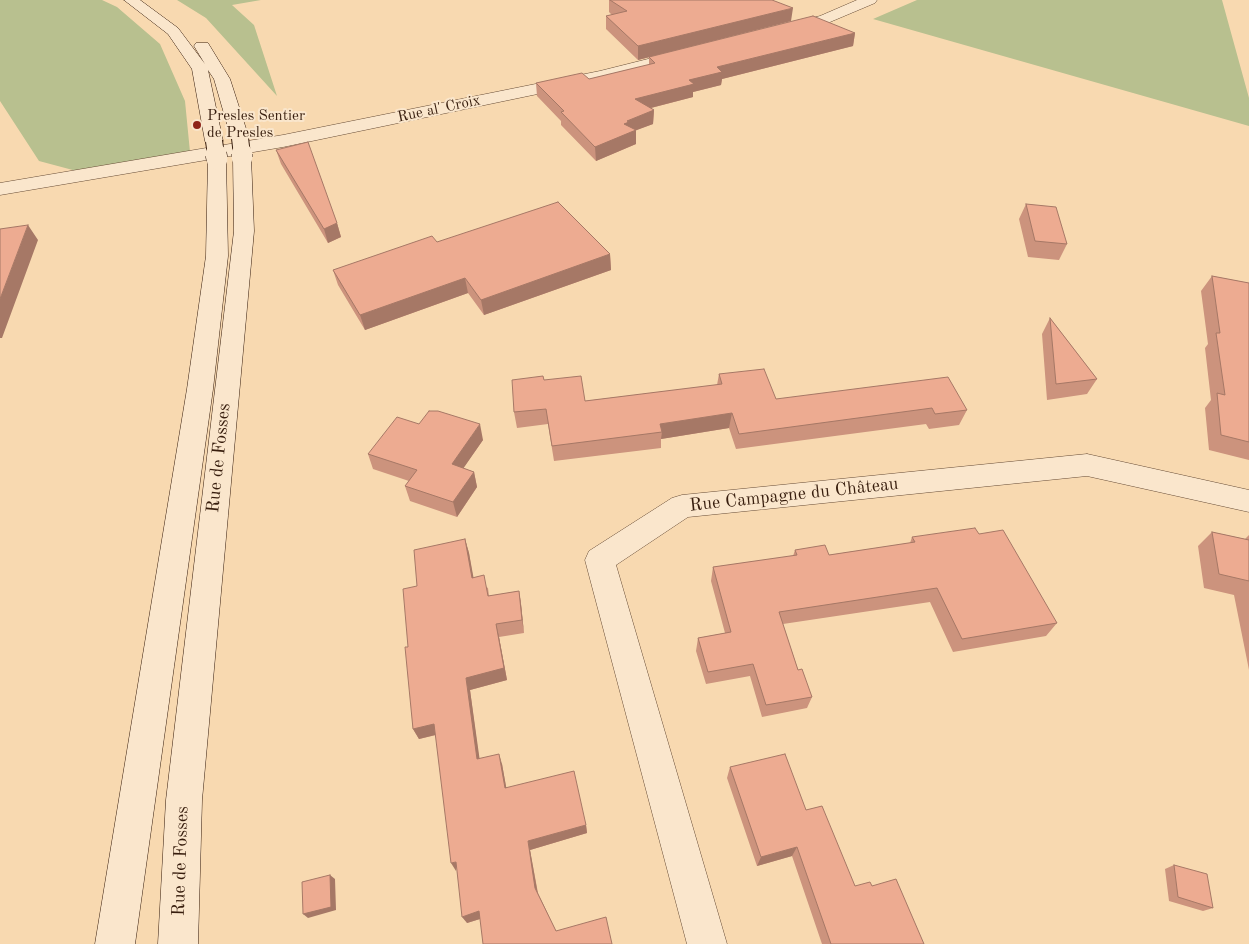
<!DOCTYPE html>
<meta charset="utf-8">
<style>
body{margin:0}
canvas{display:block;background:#f8d9b0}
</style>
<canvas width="1249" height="944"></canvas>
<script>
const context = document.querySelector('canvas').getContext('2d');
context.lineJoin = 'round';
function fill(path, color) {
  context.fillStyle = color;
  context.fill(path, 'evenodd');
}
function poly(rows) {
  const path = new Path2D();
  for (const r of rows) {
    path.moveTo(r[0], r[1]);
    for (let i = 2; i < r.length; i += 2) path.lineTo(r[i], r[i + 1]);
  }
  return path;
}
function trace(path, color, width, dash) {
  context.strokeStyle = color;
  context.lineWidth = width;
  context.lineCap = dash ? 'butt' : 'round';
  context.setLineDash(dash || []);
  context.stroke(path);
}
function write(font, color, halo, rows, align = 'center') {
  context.font = font + ' "Old Standard TT",serif';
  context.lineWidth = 4;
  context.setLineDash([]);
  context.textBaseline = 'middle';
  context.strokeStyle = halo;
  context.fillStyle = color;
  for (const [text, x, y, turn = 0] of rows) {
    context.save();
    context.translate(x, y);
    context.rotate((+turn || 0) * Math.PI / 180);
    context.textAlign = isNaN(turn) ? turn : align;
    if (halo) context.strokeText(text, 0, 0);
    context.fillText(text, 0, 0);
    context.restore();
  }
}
fill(poly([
 [0,0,102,0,117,7,160,44,185,101,190,152,84,173,39,161,0,101],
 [177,0,261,0,232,5,254,25,277,96,206,18],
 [917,0,1222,0,1249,98,1249,126,873,19]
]), '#b8c08f');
const minor = poly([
 [857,0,877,0,875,3,830,22,787,34,782,32,779,29,782,26,820,16,857,0],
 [684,50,690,52,692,55,690,58,600,81,283,147,0,195,0,183,283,135,600,71,684,50],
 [1087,454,1249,490,1249,512,1087,476,688,517,616,565,727,944,687,944,585,560,589,551,672,498,682,495,1087,454]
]);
const secondary = poly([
 [124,0,140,0,178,28,205,64,194,46,196,43,208,43,230,79,249,138,246,142,240,143,234,142,231,138,214,79,208,70,223,141,221,145,214,147,207,145,205,141,192,69,168,34,124,0],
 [242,151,249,153,251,157,254,231,202,800,198,944,158,944,166,800,234,231,233,157,235,153,242,151],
 [217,153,224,155,226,159,228,256,213,389,135,944,95,944,187,389,206,256,208,159,210,155,217,153]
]);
trace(minor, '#674c36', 1);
trace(secondary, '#371d0d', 1);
fill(minor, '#fae6cc');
fill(secondary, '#fae6cc');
const secondaryBridgeFar1 = poly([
 [240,138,242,155],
 [214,141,216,155]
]);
const secondaryBridge = poly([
 [216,154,217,159],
 [242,154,242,157]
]);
trace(secondaryBridgeFar1, '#371d0d', 18, []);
trace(secondaryBridge, '#371d0d', 22, []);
trace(secondaryBridgeFar1, '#fae6cc', 16);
trace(secondaryBridge, '#fae6cc', 21);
fill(poly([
 [609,0,772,0,791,21,638,60,606,29,606,16,612,15,609,12],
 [855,33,853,46,722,79,721,85,693,92,693,97,651,108,654,110,653,124,636,130,636,144,596,161,561,125,561,121,537,96,536,83,589,79,649,65,649,57],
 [276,150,337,223,341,237,328,243,281,164],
 [1026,204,1067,244,1059,260,1028,257,1019,219],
 [437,242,610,254,611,270,484,315,468,293,365,330,338,285,333,270],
 [1212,276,1249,283,1249,460,1209,450,1205,408,1211,400,1205,348,1208,344,1201,291],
 [1050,318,1097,379,1087,394,1047,400,1042,334],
 [719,374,776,399,967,410,959,425,929,429,926,424,736,449,729,428,661,439,661,448,554,461,548,424,517,428,514,412,544,380,585,401,717,385],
 [419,424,483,440,463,468,474,472,477,487,457,517,410,501,405,486,409,481,373,469,368,454],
 [1212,532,1245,539,1249,535,1249,670,1234,595,1204,588,1198,546],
 [979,534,1057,623,1046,636,953,652,930,602,783,624,798,670,812,697,807,708,762,717,750,676,706,684,696,651,698,638,725,633,711,581,713,567,793,556,795,550,829,555,910,543,912,537],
 [465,539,469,553,473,578,488,588,489,596,519,591,521,604,524,633,499,637,507,680,470,690,479,759,502,764,506,787,586,825,587,833,530,850,538,893,556,931,612,944,480,919,467,923,457,871,436,735,419,739,413,729,408,647,417,586],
 [730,767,806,810,855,886,872,886,924,944,822,944,792,856,757,866,727,778],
 [1174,865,1213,908,1203,911,1169,901,1165,869]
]), '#cc937d');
fill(poly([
 [793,8,791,21,638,60,638,46],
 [855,33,853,46,722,79,721,85,693,92,693,97,635,112,635,99,689,80,717,67],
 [654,110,653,124,629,133,636,130,636,144,596,161,595,147,627,121],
 [337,223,341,237,328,243,324,229],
 [28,225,38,240,2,338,0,338,0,299],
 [610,254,611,270,484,315,481,300],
 [465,278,468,293,365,330,360,315],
 [732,413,729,428,661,439,662,432,660,424],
 [480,424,483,440,456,479,452,464],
 [474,472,477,487,457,517,453,502],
 [465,539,469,553,476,591,472,578],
 [519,591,521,604,524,633,522,620],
 [496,624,499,637,507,680,470,690,481,769,477,759,466,678],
 [434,724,439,734,419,739,413,729],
 [499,754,502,764,508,797,505,788],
 [586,825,587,833,530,850,538,895,535,888,528,841],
 [797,847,792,856,757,866,761,857],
 [456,862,456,871,451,863],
 [330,875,335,879,336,910,308,918,303,914],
 [479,911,483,918,467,923,462,917]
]), '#a67866');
const building = poly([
 [610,0,772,0,793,8,638,46,606,16,627,11,610,0],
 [813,16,855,33,717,67,722,72,689,80,694,84,635,99,654,110,627,121,629,122,624,124,636,130,595,147,561,112,564,111,536,83,582,73,589,79,655,63,649,57,813,16],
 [308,142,337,223,324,229,276,150,308,142],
 [558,202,610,254,481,300,465,278,360,315,333,270,432,236,437,242,558,202],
 [1026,204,1056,207,1067,244,1035,241,1026,204],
 [28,225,0,299,0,229,28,225],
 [1212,276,1249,283,1249,442,1221,435,1217,393,1225,395,1216,333,1220,333,1212,276],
 [1050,318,1097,379,1056,384,1050,318],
 [764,369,776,399,948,377,967,410,935,414,932,408,739,434,732,413,660,424,662,432,552,446,546,409,514,412,512,380,543,376,544,380,581,376,585,401,722,384,719,374,764,369],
 [429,411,438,411,480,424,452,464,474,472,453,502,405,486,417,470,368,454,397,417,419,424,429,411],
 [975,528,979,534,1003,530,1057,623,962,639,937,588,779,612,798,670,802,669,812,697,766,705,753,664,708,672,698,638,731,632,713,567,797,555,795,550,825,545,829,555,915,542,912,537,975,528],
 [1212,532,1249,540,1249,581,1219,574,1212,532],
 [465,539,472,578,484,575,488,596,519,591,522,620,496,624,504,668,466,678,477,759,499,754,505,788,574,771,586,825,528,841,535,888,556,931,606,917,612,944,483,944,479,911,462,917,456,862,451,863,434,724,413,729,405,647,408,647,403,589,417,586,414,550,465,539],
 [785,754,806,810,822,806,855,886,870,882,872,886,896,879,924,944,831,944,797,847,761,857,730,767,785,754],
 [1174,865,1207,874,1213,908,1178,897,1174,865],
 [330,875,331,907,303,914,302,882,330,875]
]);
fill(building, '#edab91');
trace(building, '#a67866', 1);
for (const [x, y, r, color] of [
 [197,125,5,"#8f2418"]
]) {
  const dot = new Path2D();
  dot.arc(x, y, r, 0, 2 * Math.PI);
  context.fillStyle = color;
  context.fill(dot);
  trace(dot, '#fae6cc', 2);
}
write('15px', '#371d0d', '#fae6cc', [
 ["Rue al' Croix",439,109,-12]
]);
write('15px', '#371d0d', '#fae6cc', [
 ["Presles Sentier",207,116],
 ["de Presles",207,133]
], 'left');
write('18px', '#371d0d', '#fae6cc', [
 ["Rue de Fosses",219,458,-84],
 ["Rue Campagne du Château",794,495,-6],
 ["Rue de Fosses",181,861,-88]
]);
</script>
